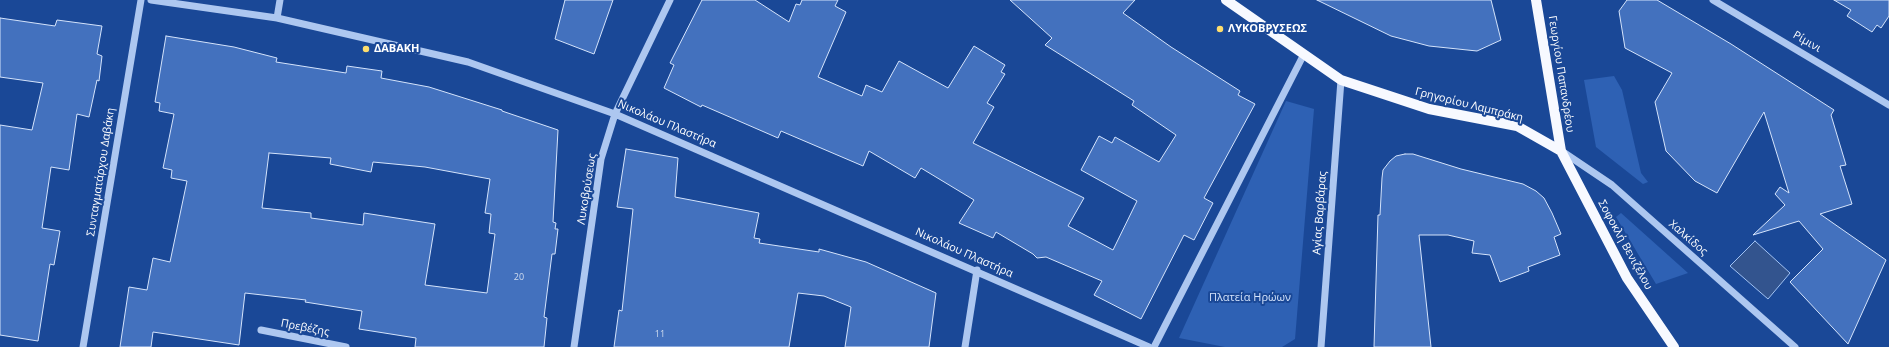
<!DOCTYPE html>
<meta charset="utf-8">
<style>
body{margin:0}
canvas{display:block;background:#1a4897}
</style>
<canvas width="1889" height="347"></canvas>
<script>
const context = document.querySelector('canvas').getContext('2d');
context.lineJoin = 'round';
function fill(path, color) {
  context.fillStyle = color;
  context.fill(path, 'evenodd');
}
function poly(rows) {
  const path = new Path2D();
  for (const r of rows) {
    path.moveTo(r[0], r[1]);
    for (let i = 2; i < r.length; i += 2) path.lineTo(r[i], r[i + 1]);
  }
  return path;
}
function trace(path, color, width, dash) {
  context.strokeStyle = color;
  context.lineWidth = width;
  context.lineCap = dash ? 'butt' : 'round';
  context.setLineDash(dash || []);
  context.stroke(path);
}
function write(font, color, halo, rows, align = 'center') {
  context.font = font + ' "Open Sans",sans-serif';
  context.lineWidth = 4;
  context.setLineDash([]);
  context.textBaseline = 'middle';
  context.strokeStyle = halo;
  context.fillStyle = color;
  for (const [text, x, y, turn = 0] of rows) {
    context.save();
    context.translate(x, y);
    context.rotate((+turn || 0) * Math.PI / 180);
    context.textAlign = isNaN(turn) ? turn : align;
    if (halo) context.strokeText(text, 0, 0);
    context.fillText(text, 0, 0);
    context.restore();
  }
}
fill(poly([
 [1614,76,1622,90,1641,173,1648,182,1643,184,1596,147,1584,80],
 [1286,101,1314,109,1295,339,1282,347,1225,347,1179,338],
 [1621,213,1688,273,1656,284,1616,217]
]), '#2e61b4');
const water = poly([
 [1755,241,1790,273,1768,299,1730,266,1755,241]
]);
fill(water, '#33548e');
trace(water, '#a0c1f2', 1);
const building = poly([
 [565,0,613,0,594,54,555,39,565,0],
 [702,0,755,0,789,22,796,4,800,5,802,0,838,0,835,6,846,12,818,77,862,96,866,85,882,92,899,61,948,88,974,46,1005,65,1001,72,1005,74,987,103,994,107,973,143,1084,198,1068,226,1113,250,1137,201,1081,170,1099,136,1112,143,1115,137,1159,162,1176,135,1132,105,1134,101,1045,45,1052,38,1010,0,1135,0,1123,13,1171,47,1240,91,1238,95,1255,104,1204,198,1213,203,1194,240,1184,235,1141,319,1094,295,1102,281,1046,257,1037,258,1033,254,996,232,993,238,959,223,974,200,921,168,915,178,869,151,863,166,781,131,778,138,702,105,701,107,664,88,674,65,670,63,702,0],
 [1317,0,1491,0,1501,40,1477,51,1429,46,1391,36,1317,0],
 [1627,0,1657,0,1731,44,1834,110,1831,115,1846,165,1840,166,1852,204,1820,214,1886,260,1848,344,1790,282,1823,249,1799,221,1753,235,1785,205,1775,194,1780,187,1789,193,1764,112,1717,193,1695,181,1666,151,1655,102,1672,73,1625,48,1619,11,1627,0],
 [1834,0,1889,0,1889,16,1881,28,1877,25,1872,32,1847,16,1851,10,1834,0],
 [0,18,55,26,57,20,102,26,97,54,102,56,99,81,97,80,89,117,77,114,69,170,51,167,42,228,60,231,54,265,50,264,38,341,0,335,0,125,32,130,43,83,0,77,0,18],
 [166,36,234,47,277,58,276,62,346,73,347,66,382,71,381,78,429,87,502,110,502,111,558,130,553,222,556,223,555,229,558,229,555,254,552,254,544,317,547,318,544,347,415,347,416,338,359,329,362,311,305,302,306,300,245,293,239,345,153,332,151,347,120,347,129,287,147,290,153,258,170,262,187,181,171,178,172,170,163,168,174,114,159,111,160,103,155,102,166,36],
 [269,153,331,158,330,164,371,172,373,162,425,167,490,179,485,213,491,214,489,233,495,234,487,293,425,285,435,224,364,213,363,225,311,218,311,213,262,208,269,153],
 [626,149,678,158,675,197,759,213,754,238,760,239,759,243,819,252,819,249,866,262,936,293,929,347,845,347,851,307,824,296,798,293,789,347,614,347,619,310,622,311,633,209,617,207,626,149],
 [1405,154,1413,154,1461,169,1523,184,1536,191,1544,198,1552,213,1561,234,1554,237,1560,255,1528,267,1529,271,1500,282,1490,255,1472,253,1474,241,1448,235,1419,235,1431,347,1374,347,1378,215,1380,215,1382,178,1383,170,1390,161,1396,156,1405,154]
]);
fill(building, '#4371be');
trace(building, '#d4e3fb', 1);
trace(poly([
 [151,0,277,18,468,62,615,114,1149,347],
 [1713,0,1889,105],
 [277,18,280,0],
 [1563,152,1612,185,1795,347],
 [261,330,346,347],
 [83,347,141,0],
 [574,347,601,159,615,114,670,0],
 [965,347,977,270],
 [1154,347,1304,54],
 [1321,347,1341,80]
]), '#adc7f0', 7);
trace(poly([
 [1226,0,1341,80,1429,109,1517,126,1561,151],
 [1536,0,1561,151,1627,278,1674,347]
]), '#f7f9ff', 10);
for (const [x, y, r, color] of [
 [1220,29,4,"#ffde6d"],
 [366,49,4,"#ffde6d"]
]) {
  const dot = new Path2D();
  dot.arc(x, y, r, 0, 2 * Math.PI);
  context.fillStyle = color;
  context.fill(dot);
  trace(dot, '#1a4897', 1.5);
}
write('9px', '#d0dcef', null, [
 ["20",519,277],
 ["11",660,334]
]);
write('bold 11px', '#fff', '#1a4897', [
 ["ΛΥΚΟΒΡΥΣΕΩΣ",1228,29],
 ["ΔΑΒΑΚΗ",374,49]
], 'left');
write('11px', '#fff', '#1a4897', [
 ["Ρίμινι",1807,42,30],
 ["Γεωργίου Παπανδρέου",1561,74,81],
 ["Γρηγορίου Λαμπράκη",1469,105,14],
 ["Νικολάου Πλαστήρα",667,124,23],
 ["Συνταγματάρχου Δαβάκη",101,172,-81],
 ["Λυκοβρύσεως",587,189,-81],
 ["Αγίας Βαρβάρας",1320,213,-86],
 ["Χαλκίδος",1688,238,41],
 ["Σοφοκλή Βενιζέλου",1625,245,61],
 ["Νικολάου Πλαστήρα",964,253,24],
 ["Πρεβέζης",305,328,11]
]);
write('11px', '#d4e3fb', '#1a4897', [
 ["Πλατεία Ηρώων",1250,298]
]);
</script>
